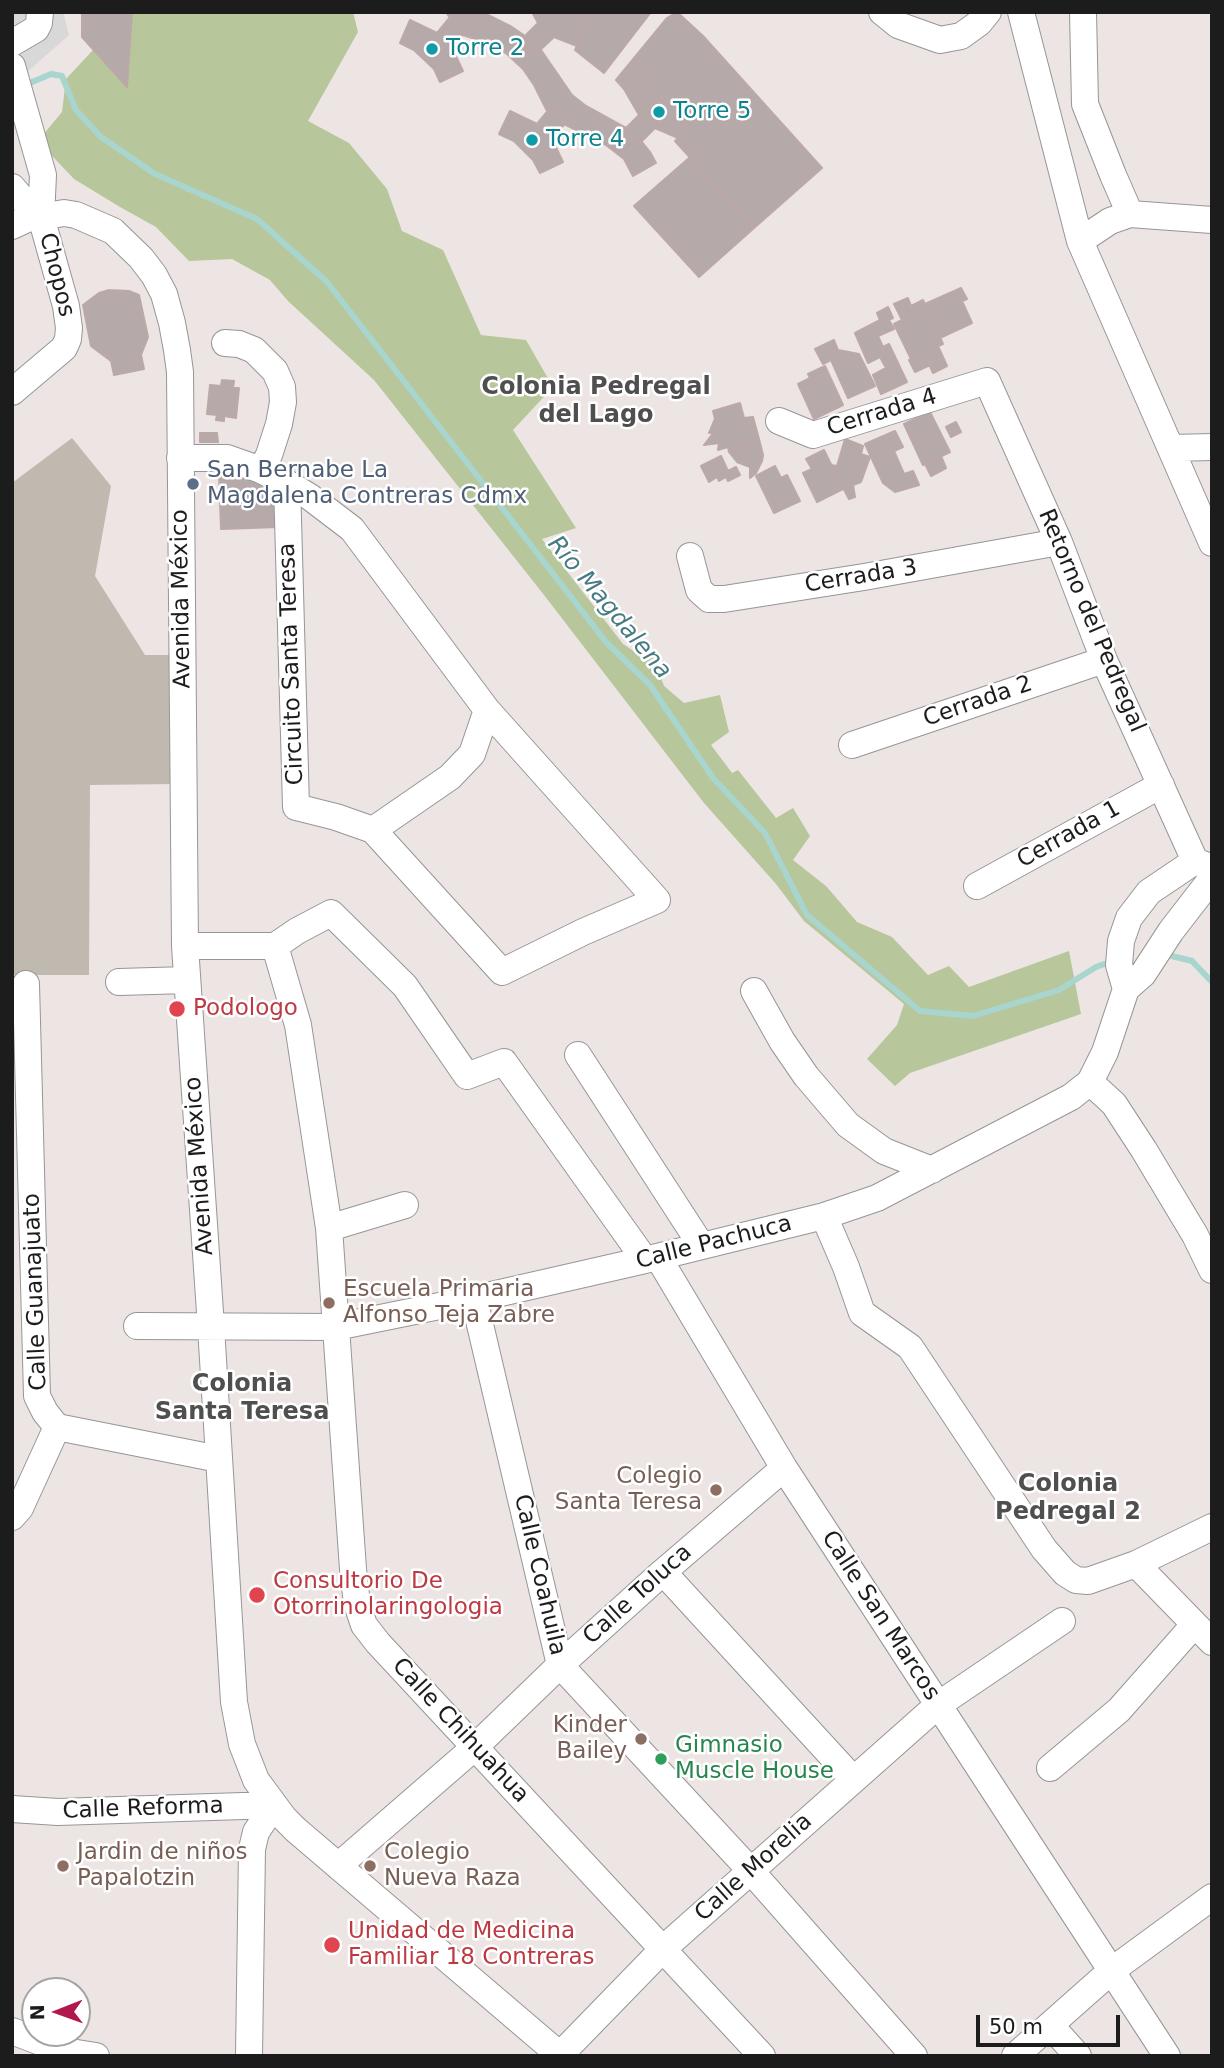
<!DOCTYPE html>
<meta charset="utf-8">
<style>
body{margin:0}
#map{position:relative;width:1224px;height:2068px;overflow:hidden;background:#ece5e3;font-family:"DejaVu Sans",sans-serif}
canvas{display:block}
.frame{position:absolute;inset:0;border:14px solid #1c1c1c;pointer-events:none}
.north{position:absolute;left:21px;top:1977px;width:70px;height:70px;box-sizing:border-box;background:#fff;border:2px solid #a4a4a4;border-radius:50%;rotate:269deg;font-size:19px;font-weight:700;line-height:28px;text-align:center;color:#1c1c1c}
.north::after{content:'';display:block;margin:auto;width:24px;height:32px;background:#b01850;clip-path:polygon(50% 0,100% 100%,50% 72%,0 100%)}
.scale{position:absolute;left:976px;top:2015px;width:144px;height:32px;box-sizing:border-box;border:4px solid #1c1c1c;border-top:0;padding-left:9px;font-size:21px;line-height:24px;white-space:nowrap;color:#1c1c1c;-webkit-text-stroke:5px #fff;paint-order:stroke}
</style>
<div id="map">
<canvas width="1224" height="2068"></canvas>
<div class="frame"></div>
<div class="north">N</div>
<div class="scale">50 m</div>
</div>
<script>
const context = document.querySelector('canvas').getContext('2d');
context.lineJoin = 'round';
function fill(path, color) {
  context.fillStyle = color;
  context.fill(path, 'evenodd');
}
function poly(rows) {
  const path = new Path2D();
  for (const r of rows) {
    path.moveTo(r[0], r[1]);
    for (let i = 2; i < r.length; i += 2) path.lineTo(r[i], r[i + 1]);
  }
  return path;
}
function trace(path, color, width, dash) {
  context.strokeStyle = color;
  context.lineWidth = width;
  context.lineCap = dash ? 'butt' : 'round';
  context.setLineDash(dash || []);
  context.stroke(path);
}
function write(font, color, halo, rows, align = 'center') {
  context.font = font + ' "DejaVu Sans",sans-serif';
  context.lineWidth = 5;
  context.setLineDash([]);
  context.textBaseline = 'middle';
  context.strokeStyle = halo;
  context.fillStyle = color;
  for (const [text, x, y, turn = 0] of rows) {
    context.save();
    context.translate(x, y);
    context.rotate((+turn || 0) * Math.PI / 180);
    context.textAlign = isNaN(turn) ? turn : align;
    if (halo) context.strokeText(text, 0, 0);
    context.fillText(text, 0, 0);
    context.restore();
  }
}
fill(poly([
 [72,438,111,486,95,576,145,655,175,655,176,784,90,785,89,975,12,975,12,483]
]), '#bfb9af');
fill(poly([
 [132,12,353,12,358,32,308,121,349,143,387,189,402,231,443,250,481,335,526,340,553,387,513,430,576,528,542,539,623,644,635,652,651,651,664,686,684,703,720,695,729,732,711,745,732,773,738,770,776,818,793,808,810,836,793,860,826,886,857,922,892,937,928,975,949,966,969,987,1069,951,1081,1014,910,1073,895,1086,867,1059,897,1025,904,1004,804,921,776,884,704,803,544,595,374,380,288,301,270,280,232,259,189,261,156,227,120,207,74,179,38,141,62,112,66,79,93,50,127,86]
]), '#b8c69c');
fill(poly([
 [12,12,63,12,69,35,26,73]
]), '#d8d8d8');
trace(poly([
 [23,86,51,74,62,76,76,110,101,137,155,174,257,219,327,282,606,642,650,685,713,778,765,833,807,915,920,1011,973,1016,1059,990,1096,967,1113,961],
 [1164,954,1192,961,1212,982]
]), '#a8d5ce', 6);
const building = poly([
 [82,12,132,12,127,87,82,37,82,12],
 [446,12,482,12,512,27,525,36,523,38,537,53,541,50,572,95,586,106,626,128,624,130,638,145,642,142,650,152,656,163,633,176,624,159,606,145,564,124,567,121,551,107,547,111,534,85,523,69,507,54,490,44,463,35,467,30,451,16,450,18,446,12],
 [532,12,568,12,574,17,587,23,577,46,554,37,537,53,523,38,538,23,532,12],
 [568,12,651,12,604,73,575,50,587,23,574,17,568,12],
 [677,12,703,36,822,168,754,228,675,141,678,138,688,115,675,109,654,91,646,76,624,89,616,80,667,18,677,12],
 [451,16,467,30,452,48,463,71,440,82,434,69,414,50,400,43,410,20,437,33,451,16],
 [646,76,654,91,675,109,688,115,678,138,655,128,638,145,624,130,639,115,624,89,646,76],
 [551,107,567,121,552,139,563,162,540,173,533,160,514,141,499,134,510,111,537,124,551,107],
 [689,158,754,228,699,277,634,206,689,158],
 [961,288,967,299,962,301,972,323,940,338,925,304,961,288],
 [109,290,129,291,139,295,148,337,141,355,144,369,114,375,111,361,91,346,83,305,99,293,109,290],
 [908,298,911,306,923,300,943,344,938,346,947,366,933,373,924,353,911,359,894,324,902,320,894,304,908,298],
 [888,307,893,318,889,320,894,329,878,336,883,347,889,344,907,382,881,394,873,375,886,368,880,357,868,363,855,333,880,320,877,313,888,307],
 [834,340,838,350,859,354,875,386,848,398,831,360,823,364,815,349,834,340],
 [924,353,930,365,915,372,909,360,924,353],
 [825,366,843,405,814,419,798,384,810,378,808,374,825,366],
 [222,380,234,381,233,388,239,388,236,418,224,416,224,421,216,420,217,415,207,414,210,385,221,386,222,380],
 [740,403,744,418,753,417,759,439,729,452,728,447,718,450,719,443,704,445,714,432,709,433,715,419,713,411,740,403],
 [930,412,950,452,923,465,904,424,930,412],
 [956,422,961,432,951,437,946,427,956,422],
 [895,431,903,447,894,451,904,474,913,471,919,485,895,492,883,483,865,444,895,431],
 [200,433,217,433,218,442,200,442,200,433],
 [759,439,763,455,762,461,756,473,750,478,750,467,737,462,729,452,759,439],
 [845,439,863,446,861,454,870,457,861,482,853,485,855,497,849,499,831,465,837,466,845,439],
 [824,450,843,489,817,502,803,473,812,469,806,459,824,450],
 [721,456,728,471,736,467,740,475,728,481,726,477,719,481,717,477,709,482,701,466,721,456],
 [941,456,946,468,931,476,925,464,941,456],
 [775,466,781,478,787,475,800,501,774,513,756,476,775,466],
 [219,474,240,474,258,482,272,497,276,506,279,527,221,529,219,474]
]);
fill(building, '#b5aaa9');
trace(building, '#bca8a7', 2);
const minor = poly([
 [882,12,898,25,940,40,961,36,979,23,988,12],
 [1021,12,1080,241,1212,543],
 [1083,12,1085,104,1113,175,1130,214],
 [12,43,36,29,39,23,40,12],
 [12,66,43,175,41,217,66,306,69,328,68,339,64,348,12,392],
 [12,187,30,208,41,217],
 [12,226,27,219,64,213,76,215,113,231,141,258,154,275,164,294,172,323,177,350,180,372,185,946,211,1327,234,1702,242,1744,256,1780,284,1818,296,1830,561,2056],
 [1080,241,1110,221,1130,214,1212,220],
 [225,343,239,344,254,350,275,371,282,387,283,402,279,424,269,455,261,470],
 [779,421,813,435,987,381,1059,542,1104,660,1195,861],
 [1171,448,1212,447],
 [180,458,227,458,261,470,287,483,310,497,352,529,487,710,657,900,583,932,502,972,373,830,336,817,296,807,287,483],
 [690,556,699,590,709,599,724,599,864,577,1059,542],
 [852,745,1104,660],
 [373,830,450,777,472,754,487,710],
 [977,886,1161,785],
 [185,946,275,946],
 [275,946,298,1025,329,1228,353,1569,357,1604,364,1625,378,1643,762,2056],
 [275,946,297,931,331,913,405,986,467,1076,504,1062,645,1260],
 [119,982,187,980],
 [26,984,37,1396,45,1412,57,1427],
 [1126,989,1119,965,1121,941,1129,918,1149,892,1195,861,1210,867],
 [754,991,782,1041,806,1076,848,1125,884,1151,932,1170],
 [578,1055,701,1245],
 [1090,1082,1114,1104,1144,1150,1195,1235,1212,1270],
 [824,1216,846,1267,862,1313,910,1347,1044,1549,1065,1573,1076,1580,1088,1581,1136,1564,1212,1527],
 [329,1228,405,1205],
 [658,1257,784,1468,1167,2056],
 [474,1299,560,1665,750,1870,914,2056],
 [137,1326,336,1327,474,1299,645,1260,824,1216,877,1198,1071,1097,1090,1082,1105,1052,1126,989,1143,974,1171,931,1212,878],
 [57,1427,219,1459],
 [12,1517,20,1508,57,1427],
 [1136,1564,1212,1642],
 [663,1572,853,1779],
 [1050,1768,1119,1710,1194,1625],
 [12,1809,58,1812,274,1805],
 [338,1866,475,1747,560,1665,663,1572,784,1468],
 [1050,2025,1078,2056],
 [12,2031,64,2051,96,2056],
 [560,2055,664,1948,938,1705,1062,1621],
 [249,2056,252,1849,256,1832,274,1805],
 [1015,2056,1111,1971,1212,1897]
]);
trace(minor, '#969696', 28);
trace(minor, '#fff', 26);
for (const [x, y, r, color] of [
 [432,49,7,"#0f9aa8"],
 [659,112,7,"#0f9aa8"],
 [532,140,7,"#0f9aa8"],
 [193,484,7,"#5c6f8a"],
 [177,1009,9,"#e0444e"],
 [329,1303,7,"#8d6e63"],
 [716,1490,7,"#8d6e63"],
 [257,1595,9,"#e0444e"],
 [641,1739,7,"#8d6e63"],
 [661,1759,7,"#2e9e5b"],
 [63,1866,7,"#8d6e63"],
 [370,1866,7,"#8d6e63"],
 [332,1945,9,"#e0444e"]
]) {
  const dot = new Path2D();
  dot.arc(x, y, r, 0, 2 * Math.PI);
  context.fillStyle = color;
  context.fill(dot);
  trace(dot, '#fff', 2.5);
}
write('23px', '#0d838f', '#fff', [
 ["Torre 2",446,49],
 ["Torre 5",673,112],
 ["Torre 4",546,140]
], 'left');
write('23px', '#1c1c1c', '#fff', [
 ["Chopos",56,275,76],
 ["Cerrada 4",882,413,-17],
 ["Cerrada 3",861,577,-9],
 ["Avenida México",182,599,-91],
 ["Retorno del Pedregal",1091,621,67],
 ["Circuito Santa Teresa",292,664,-92],
 ["Cerrada 2",978,702,-19],
 ["Cerrada 1",1069,835,-29],
 ["Avenida México",200,1166,-94],
 ["Calle Pachuca",714,1243,-14],
 ["Calle Guanajuato",36,1292,-92],
 ["Calle Coahuila",539,1575,77],
 ["Calle Toluca",638,1595,-42],
 ["Calle San Marcos",880,1616,57],
 ["Calle Chihuahua",460,1731,47],
 ["Calle Reforma",143,1809,-2],
 ["Calle Morelia",754,1868,-42]
]);
write('23px', '#4e5e75', '#fff', [
 ["San Bernabe La",207,471],
 ["Magdalena Contreras Cdmx",207,497]
], 'left');
write('23px', '#be3a42', '#fff', [
 ["Podologo",193,1009],
 ["Consultorio De",273,1582],
 ["Otorrinolaringologia",273,1608],
 ["Unidad de Medicina",348,1932],
 ["Familiar 18 Contreras",348,1958]
], 'left');
write('23px', '#785e54', '#fff', [
 ["Escuela Primaria",343,1290],
 ["Alfonso Teja Zabre",343,1316],
 ["Colegio",702,1477,"right"],
 ["Santa Teresa",702,1503,"right"],
 ["Kinder",627,1726,"right"],
 ["Bailey",627,1752,"right"],
 ["Jardin de niños",77,1853],
 ["Papalotzin",77,1879],
 ["Colegio",384,1853],
 ["Nueva Raza",384,1879]
], 'left');
write('23px', '#27864d', '#fff', [
 ["Gimnasio",675,1746],
 ["Muscle House",675,1772]
], 'left');
write('bold 24px', '#4f4f4f', '#fff', [
 ["Colonia Pedregal",596,388],
 ["del Lago",596,416],
 ["Colonia",242,1385],
 ["Santa Teresa",242,1413],
 ["Colonia",1068,1485],
 ["Pedregal 2",1068,1513]
]);
write('italic 24px', '#477b83', '#fff', [
 ["Río Magdalena",609,608,50]
]);
</script>
